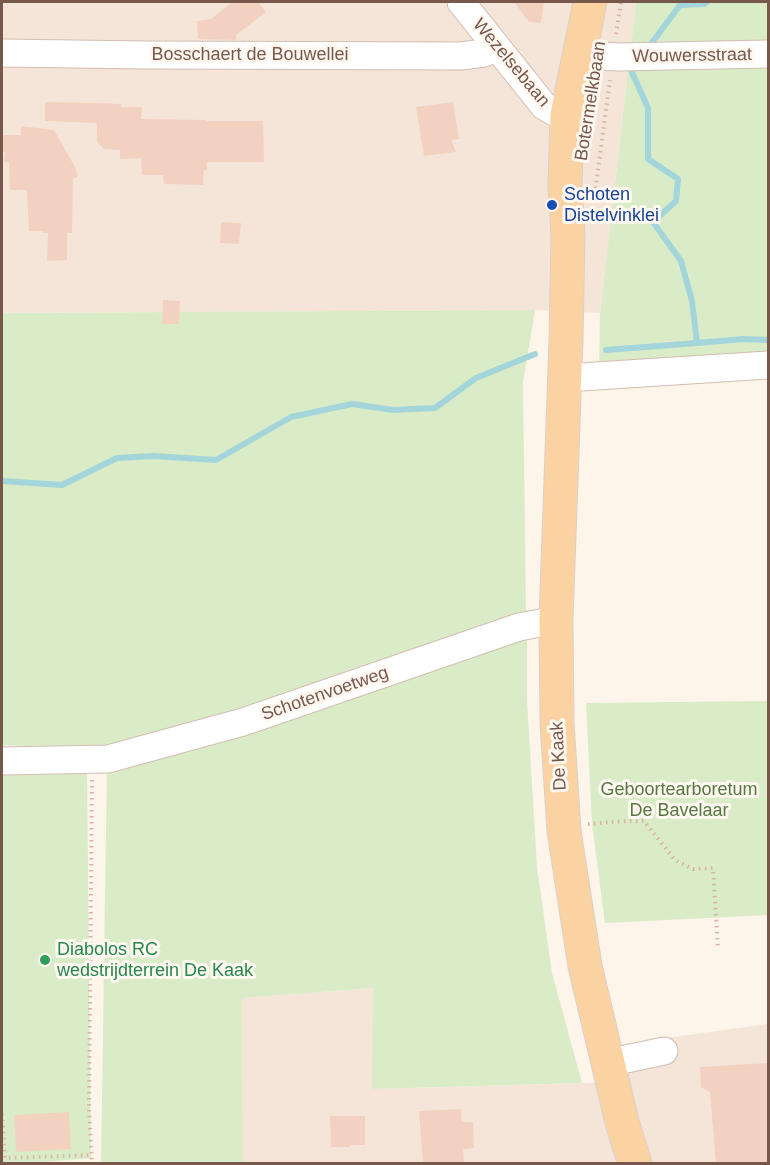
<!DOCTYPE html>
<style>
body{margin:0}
#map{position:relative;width:770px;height:1165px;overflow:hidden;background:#fdf4ea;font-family:Helvetica,sans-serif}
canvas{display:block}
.frame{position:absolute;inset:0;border:3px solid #79584c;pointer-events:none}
</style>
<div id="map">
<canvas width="770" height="1165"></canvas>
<div class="frame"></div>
</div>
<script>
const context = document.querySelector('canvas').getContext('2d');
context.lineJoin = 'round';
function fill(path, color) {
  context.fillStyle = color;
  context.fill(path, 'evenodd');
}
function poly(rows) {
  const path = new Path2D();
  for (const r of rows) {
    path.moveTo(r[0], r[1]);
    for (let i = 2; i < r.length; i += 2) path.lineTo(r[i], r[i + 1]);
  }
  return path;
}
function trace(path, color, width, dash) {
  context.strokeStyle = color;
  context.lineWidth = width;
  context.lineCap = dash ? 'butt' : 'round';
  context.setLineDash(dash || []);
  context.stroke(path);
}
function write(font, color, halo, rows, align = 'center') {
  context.font = font + ' Helvetica,sans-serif';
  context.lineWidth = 6;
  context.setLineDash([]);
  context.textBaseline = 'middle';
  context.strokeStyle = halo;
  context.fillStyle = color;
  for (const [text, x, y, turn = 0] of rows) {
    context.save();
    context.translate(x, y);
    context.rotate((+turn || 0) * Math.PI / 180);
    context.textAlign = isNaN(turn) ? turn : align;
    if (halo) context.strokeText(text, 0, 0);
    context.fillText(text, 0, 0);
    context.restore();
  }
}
fill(poly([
 [2,2,636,2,600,313,535,310,2,313],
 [374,988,373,1089,624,1082,616,1045,768,1024,768,1163,243,1163,242,998]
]), '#f5e5d8');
fill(poly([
 [636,2,768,2,768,365,599,375,600,313],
 [535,310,523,383,526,616,244,714,107,749,2,745,2,313],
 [527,636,527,701,537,867,552,973,582,1083,372,1089,373,988,242,998,243,1163,101,1164,107,767],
 [768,701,768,915,605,923,592,824,586,703],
 [2,761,87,771,91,1158,32,1163,2,1164]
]), '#d9ecc7');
trace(poly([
 [648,48,680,5,704,4,707,2],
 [697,343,744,339,768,340],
 [606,350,697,343,692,301,681,261,653,222,676,201,678,179,648,159,648,108,631,70,635,65],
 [2,481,62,485,117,458,153,456,216,460,291,417,352,404,393,410,435,408,476,378,535,354]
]), '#a3d5da', 6);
fill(poly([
 [232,2,258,2,266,12,236,35,236,40,198,39,197,21,211,19],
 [514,2,544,2,541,23,529,22],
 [45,102,97,103,121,104,121,107,142,107,141,119,146,119,206,120,206,121,263,121,264,162,207,162,207,170,204,170,203,185,164,184,163,175,142,175,141,158,120,159,120,150,104,149,97,142,97,123,45,121],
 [453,102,459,139,451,140,456,152,424,156,416,107],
 [21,126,54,130,75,167,78,177,73,179,72,233,67,233,67,260,47,261,48,233,42,233,43,231,29,231,27,190,10,190,9,162,4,162,5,152,2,152,2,135,21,135],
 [221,222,241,223,239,244,220,243],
 [163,300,180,301,179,324,162,324],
 [768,1063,768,1164,716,1164,710,1092,701,1087,700,1067],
 [461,1109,462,1122,473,1122,474,1148,463,1149,464,1164,423,1164,419,1111],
 [69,1112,71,1149,16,1152,14,1115],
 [330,1116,365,1116,365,1145,350,1145,350,1147,331,1147]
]), '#f3d1c1');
const minor = poly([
 [461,2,544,106,556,113,567,115],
 [2,53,147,55,461,56,484,53,496,48],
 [580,55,619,57,768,54],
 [565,378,768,365],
 [2,761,108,759,243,722,519,627,556,620],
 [607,1063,664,1051]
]);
const major = poly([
 [590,2,567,115,565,186,568,236,566,340,556,620,557,723,564,831,585,966,622,1122,635,1164]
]);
trace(minor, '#d2bdb1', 29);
trace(major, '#d9d0cd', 35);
trace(poly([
 [616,34,621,2],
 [594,200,610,80],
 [92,780,89,1109,92,1164],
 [588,824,626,821,644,821,675,860,693,869,713,868,718,949],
 [2,1114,5,1158,92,1155]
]), '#d9b3a3', 4, [1.5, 4.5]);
trace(minor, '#fff', 27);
trace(major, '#fbd3a2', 33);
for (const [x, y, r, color] of [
 [552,205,6,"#1a4fb4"],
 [45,960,6,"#2e9e5b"]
]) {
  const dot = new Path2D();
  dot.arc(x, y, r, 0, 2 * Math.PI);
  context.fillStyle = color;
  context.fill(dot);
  trace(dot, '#fff8f0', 2);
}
write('18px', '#79584c', '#fff8f0', [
 ["Bosschaert de Bouwellei",250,55],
 ["Wouwersstraat",692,56,-1],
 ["Wezelsebaan",511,63,50],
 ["Botermelkbaan",591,101,-81],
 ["Schotenvoetweg",325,694,-19],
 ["De Kaak",559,756,-93]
]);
write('18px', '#164399', '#fff8f0', [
 ["Schoten",564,195],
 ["Distelvinklei",564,216]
], 'left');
write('18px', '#557941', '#fff8f0', [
 ["Geboortearboretum",679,790],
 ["De Bavelaar",679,811]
]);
write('18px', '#27864d', '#fff8f0', [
 ["Diabolos RC",57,950],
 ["wedstrijdterrein De Kaak",57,971]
], 'left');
</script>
